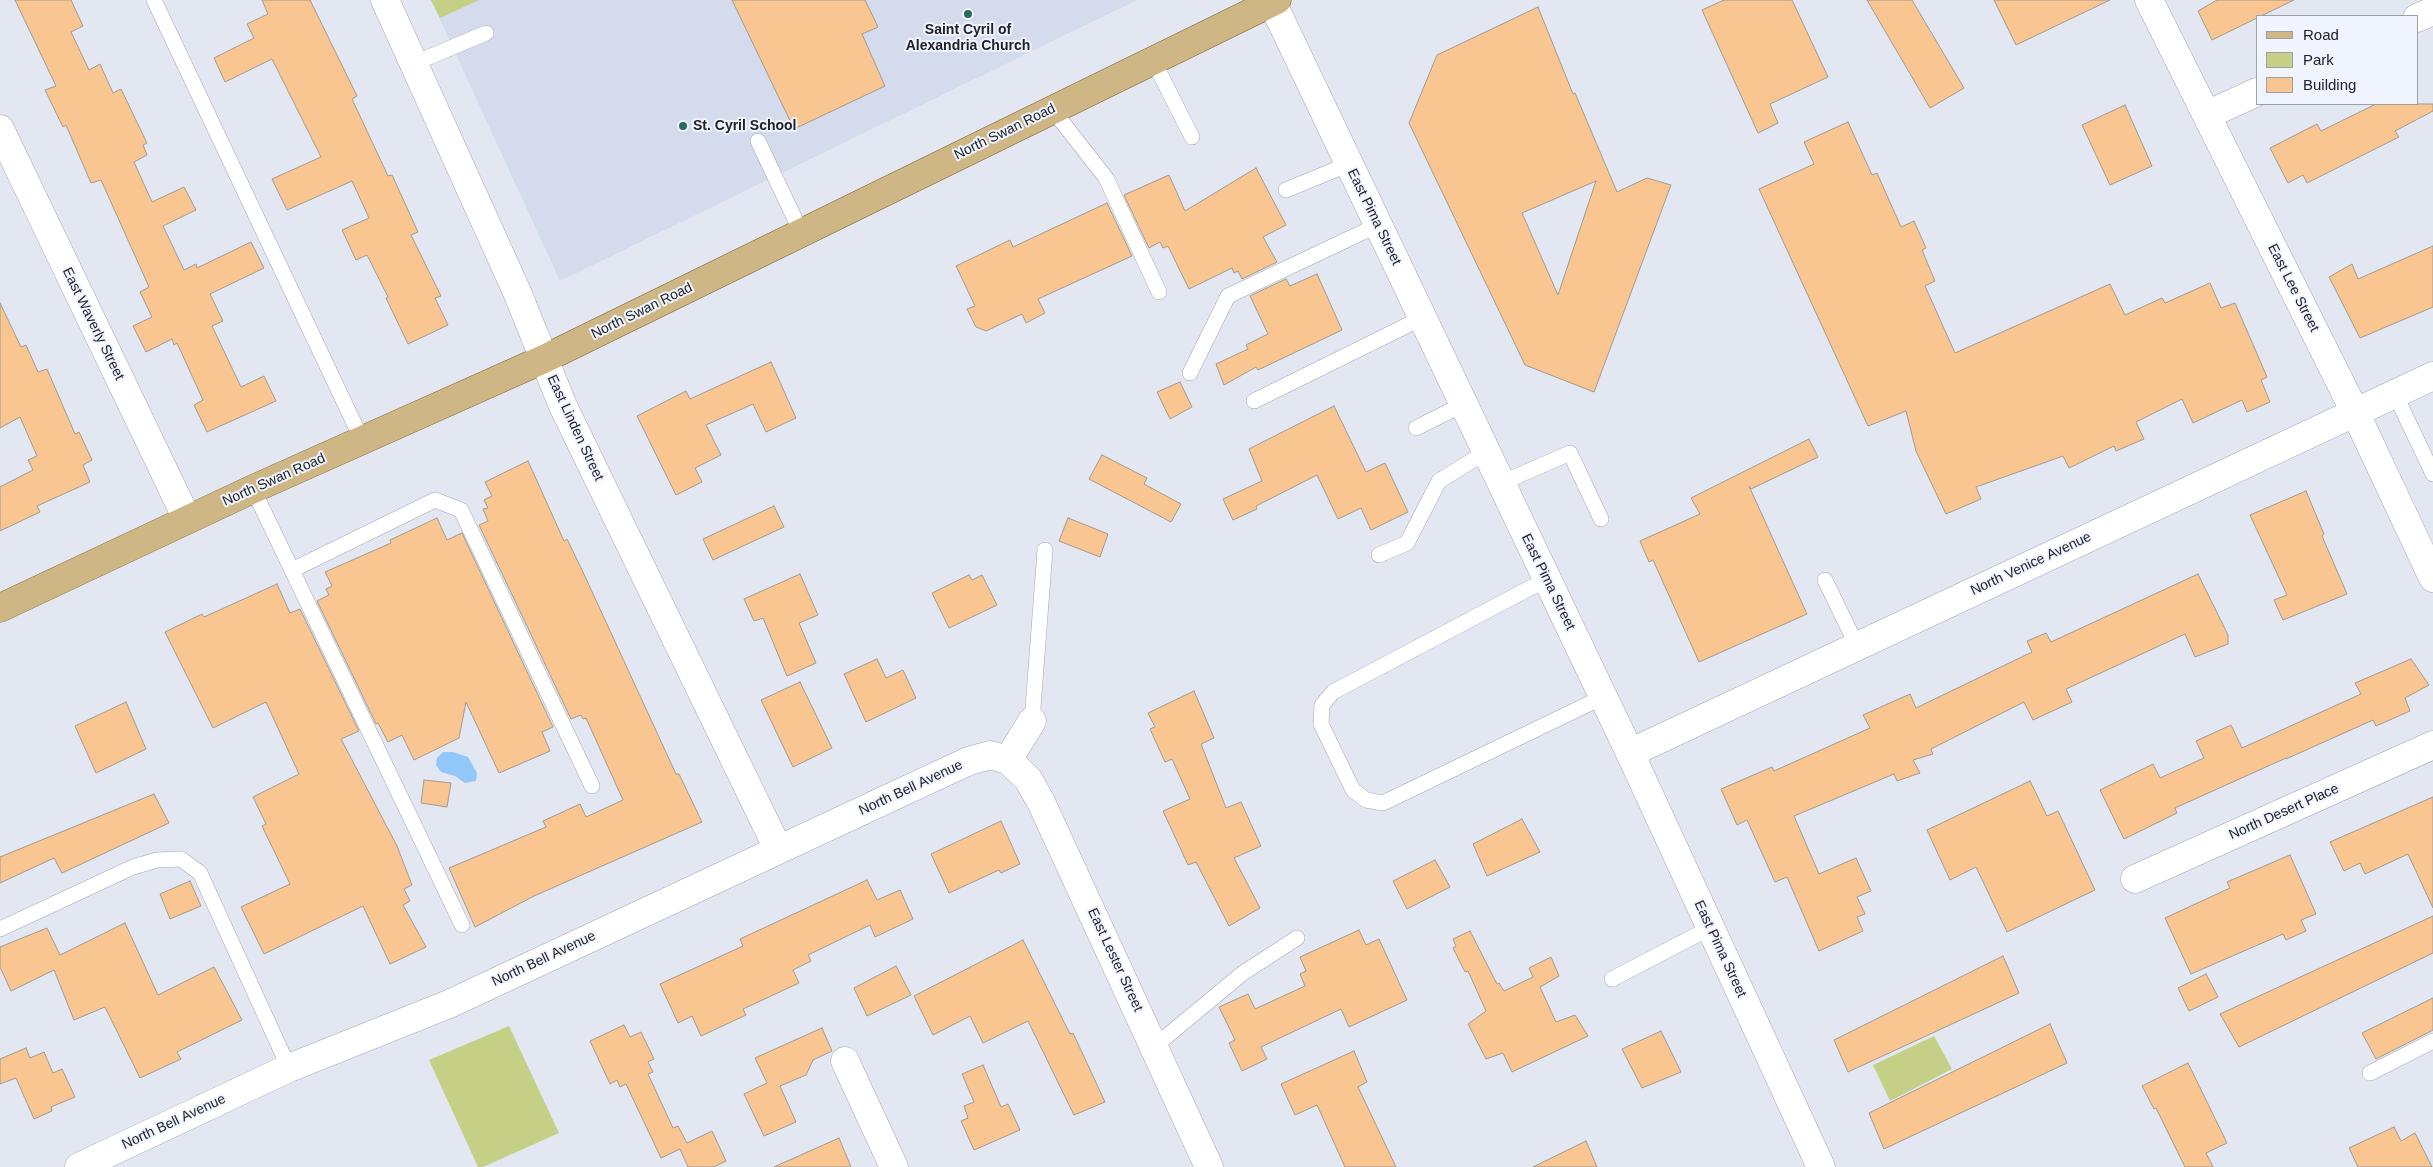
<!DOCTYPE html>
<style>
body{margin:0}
#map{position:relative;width:2433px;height:1167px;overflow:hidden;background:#e2e7f2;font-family:Helvetica,sans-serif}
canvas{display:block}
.legend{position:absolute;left:2256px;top:15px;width:162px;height:90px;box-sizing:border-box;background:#eff4ff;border:1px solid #9ca0a8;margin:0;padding:6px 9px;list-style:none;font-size:15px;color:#202226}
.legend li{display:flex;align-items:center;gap:10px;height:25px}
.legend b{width:25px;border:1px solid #9ca0a8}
</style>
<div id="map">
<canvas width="2433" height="1167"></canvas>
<ul class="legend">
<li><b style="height:6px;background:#ceb685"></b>Road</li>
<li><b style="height:14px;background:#c5cf86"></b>Park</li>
<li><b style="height:14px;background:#f9c590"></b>Building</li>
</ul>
</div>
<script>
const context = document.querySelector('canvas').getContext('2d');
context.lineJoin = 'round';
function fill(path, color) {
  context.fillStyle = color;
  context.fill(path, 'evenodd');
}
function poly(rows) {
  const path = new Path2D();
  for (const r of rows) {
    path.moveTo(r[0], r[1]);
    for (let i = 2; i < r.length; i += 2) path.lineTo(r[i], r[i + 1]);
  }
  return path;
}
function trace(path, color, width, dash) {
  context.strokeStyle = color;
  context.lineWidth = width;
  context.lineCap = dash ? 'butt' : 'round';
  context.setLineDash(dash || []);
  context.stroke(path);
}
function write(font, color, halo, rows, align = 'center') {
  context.font = font + ' Helvetica,sans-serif';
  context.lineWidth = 4;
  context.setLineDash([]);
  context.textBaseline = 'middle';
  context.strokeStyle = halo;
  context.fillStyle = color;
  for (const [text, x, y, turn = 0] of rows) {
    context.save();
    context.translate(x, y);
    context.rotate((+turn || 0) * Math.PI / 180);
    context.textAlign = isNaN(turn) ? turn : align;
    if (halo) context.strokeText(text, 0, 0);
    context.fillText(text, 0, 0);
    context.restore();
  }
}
fill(poly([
 [431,0,1137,0,560,281]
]), '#d3dbed');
fill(poly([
 [431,0,479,0,440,18],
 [509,1026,559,1133,483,1167,478,1167,429,1060],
 [1934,1036,1952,1069,1890,1101,1873,1065]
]), '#c5cf86');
fill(poly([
 [443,752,453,752,468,757,477,773,476,781,465,783,455,776,441,772,436,765,437,758]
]), '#91c8f9');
const building = poly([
 [15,0,71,0,83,26,71,32,89,70,100,64,113,93,121,89,147,143,143,145,147,155,134,162,152,202,184,187,196,210,163,226,184,270,196,264,197,268,251,242,264,268,210,294,223,321,212,326,241,387,264,376,276,401,207,432,194,405,203,400,177,343,174,345,172,339,146,352,133,326,152,317,140,292,149,287,101,180,91,183,66,125,63,127,45,90,56,86,15,0],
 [262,0,310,0,357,96,352,99,388,176,392,175,418,232,411,235,441,296,435,298,448,325,408,344,386,298,388,297,367,255,356,260,342,230,369,218,352,181,287,210,272,179,321,157,272,59,225,82,214,58,254,38,247,24,268,14,262,0],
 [732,0,865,0,878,27,862,34,885,86,794,129,732,0],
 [1724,0,1792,0,1828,77,1770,104,1778,123,1758,133,1702,10,1724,0],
 [1867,0,1912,0,1964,88,1930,108,1867,0],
 [1994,0,2110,0,2016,45,1994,0],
 [2217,0,2294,0,2261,16,2257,16,2257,18,2212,40,2198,11,2217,0],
 [1538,7,1573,94,1575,93,1617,192,1647,178,1671,185,1594,392,1525,365,1409,123,1437,55,1538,7],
 [1596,181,1558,295,1522,213,1596,181],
 [2376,104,2433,104,2433,111,2395,131,2399,137,2307,183,2303,175,2288,183,2270,148,2317,124,2321,131,2376,104],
 [2125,105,2152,166,2110,185,2082,125,2125,105],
 [1848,122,1872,175,1877,173,1901,227,1914,221,1926,248,1922,250,1935,281,1925,286,1955,353,2110,284,2125,315,2162,298,2165,303,2210,283,2221,308,2235,303,2267,377,2261,380,2270,402,2247,412,2242,400,2193,423,2182,399,2136,422,2144,439,2116,451,2114,446,2069,468,2063,456,1976,487,1981,499,1946,514,1916,451,1906,411,1868,426,1759,189,1814,164,1804,142,1848,122],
 [1256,168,1286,225,1263,237,1277,262,1242,279,1238,271,1234,273,1232,268,1189,289,1168,246,1163,248,1160,242,1149,248,1124,195,1169,175,1185,211,1256,168],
 [1107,203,1132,256,1038,299,1045,313,1026,323,1022,314,986,331,976,327,967,309,975,306,956,266,1010,240,1013,247,1107,203],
 [2433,246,2433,307,2360,338,2329,277,2352,264,2358,279,2433,246],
 [1317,274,1342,330,1258,370,1256,367,1224,385,1216,364,1248,349,1246,345,1268,334,1250,296,1286,279,1290,286,1317,274],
 [0,303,21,347,26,345,38,372,47,369,75,434,79,432,92,460,83,465,90,482,37,506,40,512,0,531,0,487,33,470,28,460,37,456,20,417,0,428,0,303],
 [771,362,796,418,766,432,753,404,706,425,721,455,695,468,702,482,676,495,637,416,686,391,690,399,771,362],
 [1180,382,1192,407,1170,419,1157,392,1180,382],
 [1334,406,1366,472,1385,463,1408,512,1371,530,1361,508,1338,519,1317,475,1256,506,1257,509,1233,520,1223,499,1262,481,1249,449,1334,406],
 [1809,439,1818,457,1751,489,1749,486,1807,614,1699,662,1653,560,1649,562,1640,541,1700,514,1691,498,1809,439],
 [1102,455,1147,478,1144,484,1181,504,1171,522,1089,479,1102,455],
 [528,461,564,541,567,539,582,570,676,774,679,774,702,822,534,896,475,927,449,868,546,827,543,821,580,804,586,817,623,800,586,718,583,719,581,715,571,719,479,525,488,521,483,509,488,508,484,500,492,496,485,482,528,461],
 [2306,491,2324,534,2322,536,2347,594,2283,620,2274,600,2287,595,2250,515,2306,491],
 [774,506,784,527,713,560,703,539,774,506],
 [437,518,447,540,462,533,553,727,542,732,550,751,499,773,466,702,459,738,414,760,402,735,388,742,378,723,376,724,317,601,329,595,326,589,332,586,325,572,391,543,390,540,437,518],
 [1068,518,1108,534,1100,557,1059,541,1068,518],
 [800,574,818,615,799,623,816,663,787,676,763,618,754,621,744,599,800,574],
 [2198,574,2228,635,2228,644,2195,657,2185,634,2066,689,2072,702,2033,720,2024,702,1931,749,1933,754,1913,760,1920,773,1897,781,1894,774,1794,816,1819,874,1856,858,1871,891,1857,897,1865,914,1857,917,1863,931,1819,951,1787,877,1775,882,1747,820,1737,825,1721,789,1772,767,1774,771,1870,728,1863,715,1910,694,1916,708,2032,652,2027,641,2046,633,2051,642,2198,574],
 [969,575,972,580,982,575,997,605,949,628,932,593,969,575],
 [277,584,290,613,300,609,359,731,341,739,397,846,412,885,404,889,410,901,403,905,426,947,390,964,363,906,264,954,241,907,290,884,262,826,266,824,253,797,299,774,266,702,213,728,165,632,202,614,204,617,277,584],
 [877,659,886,678,903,670,916,698,866,722,844,674,877,659],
 [2411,659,2429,685,2405,698,2410,711,2376,726,2373,720,2286,759,2286,758,2175,808,2177,813,2124,839,2100,790,2153,764,2160,778,2204,758,2196,741,2231,725,2242,748,2361,694,2355,683,2411,659],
 [800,682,832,748,793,767,761,700,800,682],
 [1194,691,1214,738,1201,744,1226,808,1241,802,1261,846,1234,858,1260,908,1229,926,1196,862,1188,865,1163,811,1190,799,1172,759,1165,762,1150,729,1155,727,1148,713,1194,691],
 [126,702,146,749,96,773,75,726,126,702],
 [424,780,451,783,447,807,421,803,424,780],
 [2030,781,2047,816,2058,811,2095,890,2007,932,1976,867,1950,880,1927,830,2030,781],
 [154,794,169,823,62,873,54,858,0,883,0,857,154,794],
 [2433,797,2433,908,2408,854,2365,874,2360,863,2344,871,2330,842,2433,797],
 [1522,819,1540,852,1487,876,1473,844,1522,819],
 [1001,821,1020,864,1001,873,999,870,949,893,931,854,1001,821],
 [2290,855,2316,914,2301,920,2306,931,2286,940,2283,934,2191,974,2165,918,2230,888,2227,882,2290,855],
 [1435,860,1450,887,1407,909,1393,881,1435,860],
 [867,880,877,900,900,890,913,919,875,937,870,925,808,955,811,961,793,970,799,983,743,1009,746,1015,701,1036,692,1016,678,1023,660,984,743,946,740,939,867,880],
 [190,881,201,906,170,919,160,894,190,881],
 [2433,916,2433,953,2239,1047,2220,1014,2433,916],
 [125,923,158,995,214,967,242,1020,177,1052,181,1059,140,1078,105,1007,74,1020,54,970,11,991,0,967,0,947,47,928,60,955,125,923],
 [1359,930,1366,945,1379,939,1407,1000,1349,1027,1341,1009,1261,1047,1267,1059,1242,1071,1229,1043,1235,1040,1219,1007,1248,994,1255,1009,1305,986,1300,974,1306,971,1300,957,1359,930],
 [1470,931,1497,984,1499,983,1504,991,1533,977,1529,968,1551,957,1559,976,1540,987,1556,1022,1575,1015,1588,1036,1512,1072,1503,1053,1486,1059,1468,1024,1486,1011,1468,971,1465,972,1453,948,1456,946,1453,939,1470,931],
 [1023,940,1070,1034,1073,1033,1105,1102,1074,1115,1028,1021,983,1043,970,1016,933,1035,914,996,1023,940],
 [2003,956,2019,993,1848,1072,1834,1040,2003,956],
 [896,966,911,995,867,1016,854,988,896,966],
 [2206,974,2218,997,2189,1011,2178,988,2206,974],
 [2433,998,2433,1030,2376,1059,2362,1033,2433,998],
 [2050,1024,2067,1063,1884,1149,1869,1113,2050,1024],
 [624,1025,630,1037,641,1032,654,1059,648,1062,653,1072,648,1074,673,1128,678,1126,687,1143,712,1131,726,1161,714,1167,688,1167,680,1149,661,1158,626,1084,620,1087,617,1080,610,1084,590,1041,624,1025],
 [822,1028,832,1051,813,1060,806,1075,780,1086,796,1122,764,1136,744,1094,767,1083,755,1058,822,1028],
 [1661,1031,1681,1072,1642,1088,1622,1049,1661,1031],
 [26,1048,30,1058,44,1052,53,1073,62,1069,75,1097,51,1107,52,1111,34,1119,16,1078,0,1084,0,1059,26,1048],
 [1354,1051,1367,1082,1358,1087,1396,1167,1345,1167,1317,1105,1295,1115,1281,1084,1354,1051],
 [2188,1063,2227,1143,2206,1153,2213,1167,2185,1167,2156,1108,2154,1109,2142,1086,2188,1063],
 [983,1065,1001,1107,1008,1104,1020,1130,974,1150,961,1121,968,1118,964,1106,974,1102,962,1074,983,1065],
 [2394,1127,2401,1141,2415,1133,2432,1167,2358,1167,2349,1148,2394,1127],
 [839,1138,851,1167,774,1167,839,1138],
 [1586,1141,1597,1167,1533,1167,1586,1141]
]);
fill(building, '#f9c590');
trace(building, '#a29a91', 1);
const service = poly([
 [154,0,362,440],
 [1153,60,1192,137],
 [415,63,486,33],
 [1052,109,1106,178,1159,292],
 [758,141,801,232],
 [1286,190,1349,164],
 [1190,373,1228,296,1378,225],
 [2395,394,2433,474],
 [1254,401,1422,318],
 [1416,428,1464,404],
 [1501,483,1570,453,1601,519],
 [253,489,462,925],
 [1379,555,1407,543,1439,481,1486,452],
 [292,570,435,500,461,510,592,786],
 [1547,579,1333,692,1322,705,1321,724,1353,790,1366,800,1383,803,1603,697],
 [1825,580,1857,646],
 [1032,721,1045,550],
 [0,929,133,867,157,860,181,859,200,873,289,1068],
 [1612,979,1710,928],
 [1155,1046,1243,973,1297,938],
 [2370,1073,2433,1041]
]);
const minor = poly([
 [385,0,517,292,563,406,778,849],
 [2149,0,2355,412,2433,578],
 [2417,18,2433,11],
 [2207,115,2257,92],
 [0,129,187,519],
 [1630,753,2433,376],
 [1008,760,1032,721],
 [2135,879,2433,745],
 [845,1061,894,1167],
 [79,1167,289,1068,449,1004,930,779,969,761,990,755,1008,760,1028,779,1041,802,1209,1167]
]);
const tertiary = poly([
 [1271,0,1630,753,1821,1167]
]);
const primary = poly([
 [0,608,253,489,544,359,1277,0]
]);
trace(service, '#a2a7b1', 16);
trace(minor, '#a2a7b1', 29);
trace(tertiary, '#a2a7b1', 29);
trace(primary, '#7c632e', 29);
trace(service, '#fff', 15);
trace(minor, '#fff', 28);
trace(tertiary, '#fff', 28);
trace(primary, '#ceb685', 28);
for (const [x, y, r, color] of [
 [968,14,5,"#296c5c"],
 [683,126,5,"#296c5c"]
]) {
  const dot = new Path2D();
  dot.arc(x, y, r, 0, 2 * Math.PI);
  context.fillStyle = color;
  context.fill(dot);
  trace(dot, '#eff4ff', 2);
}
write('bold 14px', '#202226', '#eff4ff', [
 ["Saint Cyril of",968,30],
 ["Alexandria Church",968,46],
 ["St. Cyril School",693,126,"left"]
]);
write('14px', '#202226', '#eff4ff', [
 ["North Swan Road",1005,132,-26],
 ["East Pima Street",1374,217,64],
 ["East Lee Street",2293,288,63],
 ["North Swan Road",642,311,-26],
 ["East Waverly Street",93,324,64],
 ["East Linden Street",575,428,65],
 ["North Swan Road",274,480,-24],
 ["North Venice Avenue",2031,564,-25],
 ["East Pima Street",1548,582,64],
 ["North Bell Avenue",911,788,-25],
 ["North Desert Place",2284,812,-24],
 ["East Pima Street",1720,949,65],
 ["North Bell Avenue",544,959,-25],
 ["East Lester Street",1115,960,65],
 ["North Bell Avenue",174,1122,-25]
]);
</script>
